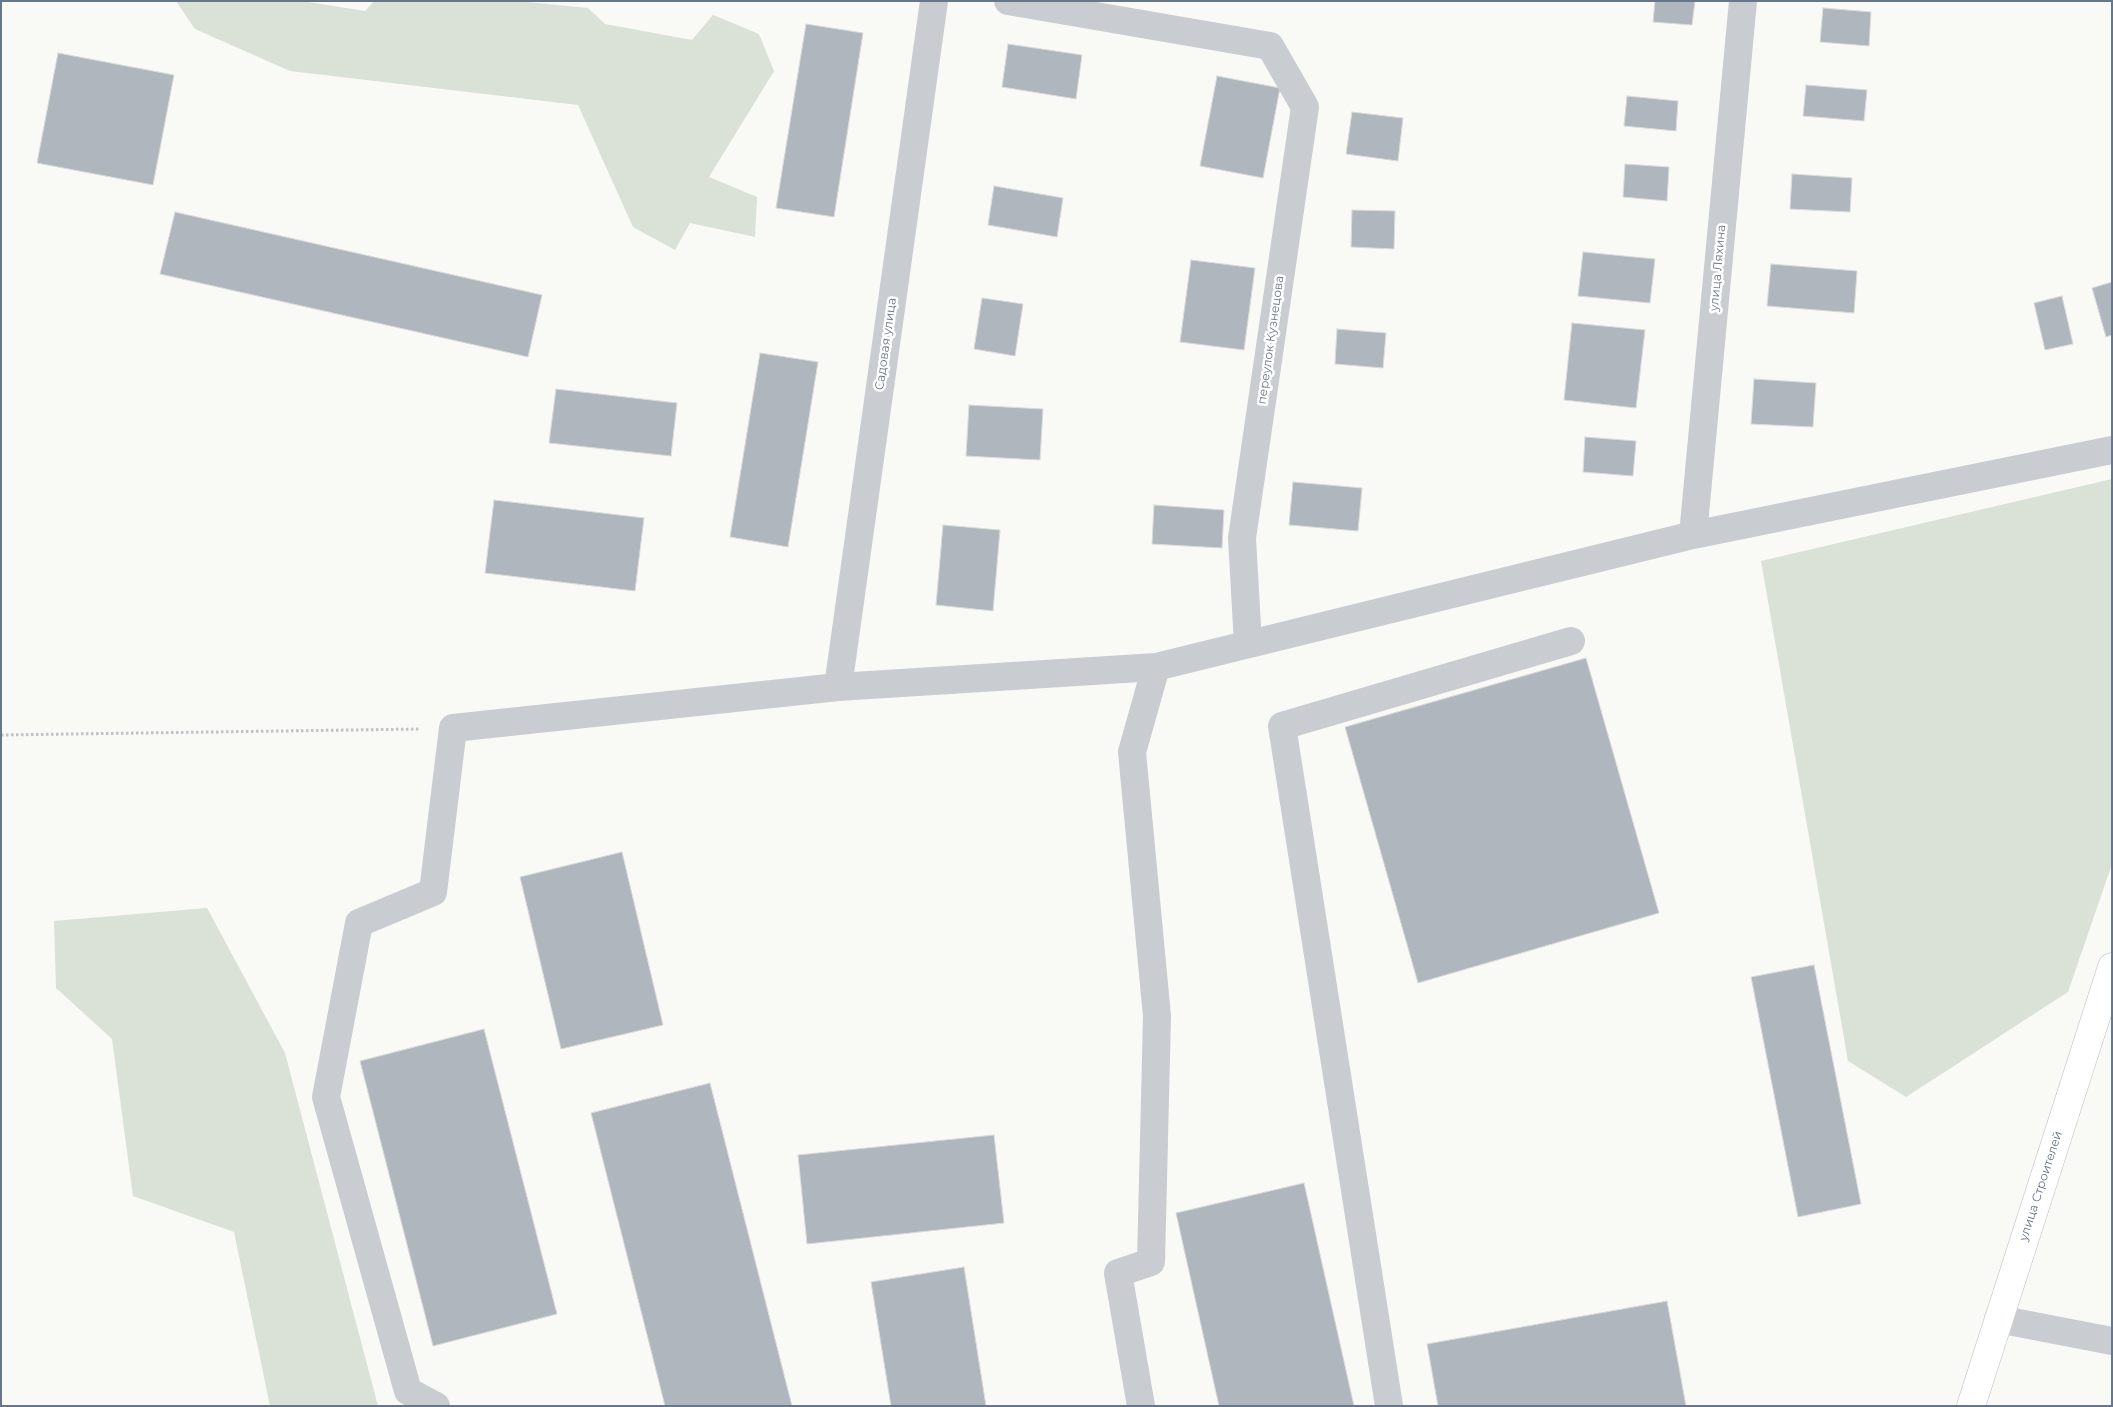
<!DOCTYPE html>
<meta charset="utf-8">
<style>
body{margin:0}
#map{position:relative;width:2113px;height:1407px;overflow:hidden;background:#f9f9f6;font-family:Montserrat,sans-serif}
canvas{display:block}
.frame{position:absolute;inset:0;border:2px solid #677688;pointer-events:none}
</style>
<div id="map">
<canvas width="2113" height="1407"></canvas>
<div class="frame"></div>
</div>
<script>
const context = document.querySelector('canvas').getContext('2d');
context.lineJoin = 'round';
function fill(path, color) {
  context.fillStyle = color;
  context.fill(path, 'evenodd');
}
function poly(rows) {
  const path = new Path2D();
  for (const r of rows) {
    path.moveTo(r[0], r[1]);
    for (let i = 2; i < r.length; i += 2) path.lineTo(r[i], r[i + 1]);
  }
  return path;
}
function trace(path, color, width, dash) {
  context.strokeStyle = color;
  context.lineWidth = width;
  context.lineCap = dash ? 'butt' : 'round';
  context.setLineDash(dash || []);
  context.stroke(path);
}
function write(font, color, halo, rows, align = 'center') {
  context.font = font + ' Montserrat,sans-serif';
  context.lineWidth = 5;
  context.setLineDash([]);
  context.textBaseline = 'middle';
  context.strokeStyle = halo;
  context.fillStyle = color;
  for (const [text, x, y, turn = 0] of rows) {
    context.save();
    context.translate(x, y);
    context.rotate((+turn || 0) * Math.PI / 180);
    context.textAlign = isNaN(turn) ? turn : align;
    if (halo) context.strokeText(text, 0, 0);
    context.fillText(text, 0, 0);
    context.restore();
  }
}
fill(poly([
 [176,1,302,1,365,11,374,1,516,1,588,8,605,24,692,40,713,15,759,34,774,71,709,177,757,197,755,237,690,223,675,250,633,227,578,105,290,71,195,29],
 [2112,479,2112,864,2068,992,1906,1097,1848,1061,1761,561],
 [207,908,285,1053,378,1406,270,1406,234,1232,133,1196,112,1039,56,988,54,921]
]), '#dae1d7');
const building = poly([
 [1655,1,1695,1,1692,25,1653,22,1655,1],
 [1823,8,1871,12,1869,46,1820,42,1823,8],
 [806,24,863,33,834,217,776,208,806,24],
 [1008,44,1082,55,1076,99,1002,87,1008,44],
 [58,53,174,75,153,185,37,163,58,53],
 [1217,76,1280,88,1263,178,1200,166,1217,76],
 [1806,85,1867,90,1864,121,1803,116,1806,85],
 [1627,96,1678,101,1676,131,1624,126,1627,96],
 [1352,112,1403,118,1398,161,1346,154,1352,112],
 [1625,164,1669,167,1667,201,1623,197,1625,164],
 [1792,174,1852,178,1850,212,1790,209,1792,174],
 [994,186,1063,198,1057,237,988,225,994,186],
 [1352,210,1395,211,1394,249,1351,247,1352,210],
 [175,212,542,295,528,357,160,274,175,212],
 [1583,252,1655,259,1650,303,1578,296,1583,252],
 [1191,260,1255,268,1244,350,1180,342,1191,260],
 [1771,264,1857,271,1854,313,1767,306,1771,264],
 [2112,282,2112,335,2106,337,2092,288,2112,282],
 [2062,296,2073,344,2045,350,2034,303,2062,296],
 [982,298,1023,304,1015,356,974,349,982,298],
 [1572,323,1645,330,1636,408,1564,400,1572,323],
 [1337,329,1386,333,1383,368,1335,364,1337,329],
 [760,353,818,362,788,547,730,537,760,353],
 [1754,379,1816,383,1813,427,1751,424,1754,379],
 [556,389,677,403,671,456,549,443,556,389],
 [969,405,1043,409,1040,460,966,456,969,405],
 [1585,437,1636,441,1633,476,1583,472,1585,437],
 [1293,482,1362,488,1358,531,1289,525,1293,482],
 [494,500,644,518,635,591,485,573,494,500],
 [1154,505,1224,510,1222,548,1152,544,1154,505],
 [943,525,1000,530,993,611,936,605,943,525],
 [1586,658,1659,913,1418,983,1345,727,1586,658],
 [622,852,663,1025,561,1049,520,877,622,852],
 [1814,965,1861,1204,1798,1217,1751,977,1814,965],
 [484,1029,557,1314,433,1346,360,1061,484,1029],
 [710,1083,792,1406,665,1406,591,1113,710,1083],
 [994,1135,1004,1223,807,1244,798,1155,994,1135],
 [1304,1183,1354,1406,1219,1406,1176,1213,1304,1183],
 [964,1267,986,1406,891,1406,871,1282,964,1267],
 [1667,1301,1686,1406,1438,1406,1427,1344,1667,1301]
]);
fill(building, '#afb6bd');
trace(building, '#dadbd8', 1);
const major = poly([
 [1971,1406,2112,967]
]);
trace(major, '#babdc2', 29);
trace(poly([
 [1,735,421,729]
]), '#c0c3c5', 3, [2.5, 2.5]);
trace(poly([
 [1008,1,1270,46,1305,107,1242,538,1248,644],
 [1693,535,1743,1],
 [838,687,934,1],
 [1998,1319,2112,1341],
 [436,1406,408,1391,326,1097,359,923,433,892,453,728,838,687,1156,667,1693,535,2112,450],
 [1141,1406,1118,1273,1151,1262,1157,1016,1132,752,1156,667],
 [1389,1406,1282,726,1571,641]
]), '#c9ccd0', 28);
trace(major, '#fff', 28);
write('12px', '#677688', '#fff', [
 ["улица Ляхина",1718,268,-85],
 ["переулок Кузнецова",1271,340,-82],
 ["Садовая улица",886,344,-82],
 ["улица Строителей",2041,1186,-72]
]);
</script>
